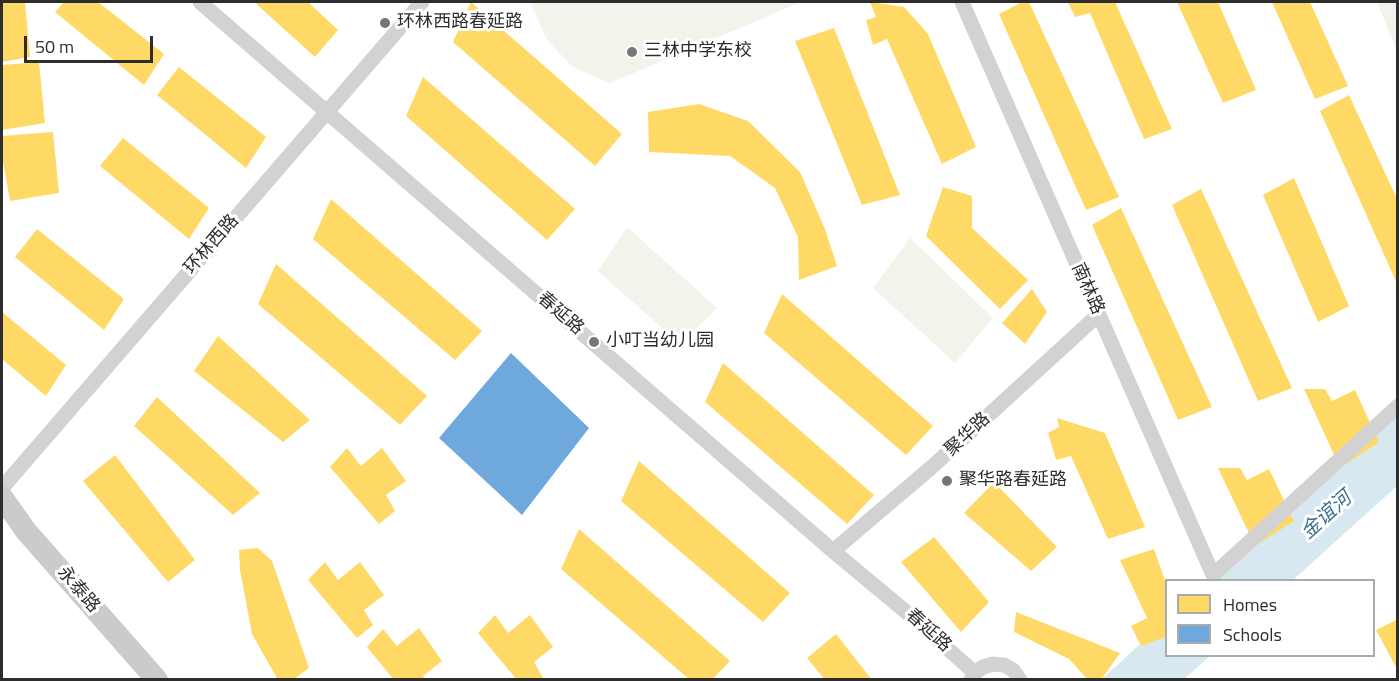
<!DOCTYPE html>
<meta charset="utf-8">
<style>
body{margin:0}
#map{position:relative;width:1399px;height:681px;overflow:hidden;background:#fff;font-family:"Titillium Web",sans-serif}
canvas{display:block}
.frame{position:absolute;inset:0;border:3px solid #2d2d2d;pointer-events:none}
.legend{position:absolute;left:1165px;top:579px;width:210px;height:78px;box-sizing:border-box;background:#fff;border:2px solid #ababab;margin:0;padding:8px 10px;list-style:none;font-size:18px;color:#2d2d2d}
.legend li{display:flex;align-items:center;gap:12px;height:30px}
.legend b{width:30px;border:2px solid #ababab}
.scale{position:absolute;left:24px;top:36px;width:129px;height:27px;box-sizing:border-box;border:3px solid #2d2d2d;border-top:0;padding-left:8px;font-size:18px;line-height:21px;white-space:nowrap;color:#2d2d2d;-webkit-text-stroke:4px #fff;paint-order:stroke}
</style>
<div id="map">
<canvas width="1399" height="681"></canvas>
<div class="frame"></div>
<ul class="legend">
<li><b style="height:16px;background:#ffd966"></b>Homes</li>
<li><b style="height:16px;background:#6fa8dc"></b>Schools</li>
</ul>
<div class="scale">50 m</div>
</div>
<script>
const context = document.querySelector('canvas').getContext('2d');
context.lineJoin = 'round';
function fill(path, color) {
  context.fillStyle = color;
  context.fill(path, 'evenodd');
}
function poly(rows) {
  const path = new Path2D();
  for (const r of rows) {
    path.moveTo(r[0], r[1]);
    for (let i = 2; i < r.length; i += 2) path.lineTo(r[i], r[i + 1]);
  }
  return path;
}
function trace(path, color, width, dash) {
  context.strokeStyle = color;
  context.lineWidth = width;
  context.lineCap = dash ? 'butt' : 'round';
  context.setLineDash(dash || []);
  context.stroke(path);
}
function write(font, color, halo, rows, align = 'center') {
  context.font = font + ' "Titillium Web","Noto Sans SC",sans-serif';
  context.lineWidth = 6;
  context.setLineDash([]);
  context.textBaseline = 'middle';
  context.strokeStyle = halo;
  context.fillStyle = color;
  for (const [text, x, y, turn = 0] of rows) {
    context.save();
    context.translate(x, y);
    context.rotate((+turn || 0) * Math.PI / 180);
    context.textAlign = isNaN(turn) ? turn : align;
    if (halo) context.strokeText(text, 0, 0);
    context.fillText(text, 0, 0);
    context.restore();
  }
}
fill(poly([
 [530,2,801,2,610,83,573,67,547,40],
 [1377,2,1397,2,1397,52],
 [627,227,717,308,680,344,598,271],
 [910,238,993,318,955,363,873,288]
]), '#f0f4eb');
fill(poly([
 [1397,409,1397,486,1293,580,1210,580],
 [1166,620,1166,656,1210,656,1184,679,1101,680]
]), '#d8e8f1');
fill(poly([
 [2,2,25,2,30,57,2,62],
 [64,2,98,2,164,54,144,85,55,12],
 [254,2,308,2,338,30,315,57],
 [471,2,622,134,595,166,453,42],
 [870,2,904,7,928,34,976,147,942,164,887,39,873,45,866,20,876,17],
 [1022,2,1029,2,1119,197,1086,210,999,14],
 [1068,2,1115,2,1172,129,1144,139,1090,13,1075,17],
 [1177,2,1218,2,1256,90,1223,103],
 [1272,2,1310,2,1348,86,1315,99],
 [834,28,900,195,862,205,795,41],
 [39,62,45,123,2,130,2,65],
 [179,67,266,137,246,168,157,95],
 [423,77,575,209,547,240,406,116],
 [1349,95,1398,201,1398,286,1320,111],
 [699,104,748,121,800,172,825,229,837,266,799,280,798,237,775,188,730,156,649,152,648,112],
 [53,132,59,193,10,201,2,156,2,136],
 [123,138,209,208,189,239,100,166],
 [1294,178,1349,306,1318,322,1263,195],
 [943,187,972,196,972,228,1028,280,1000,309,926,236],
 [1201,189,1292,388,1258,401,1172,205],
 [331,199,482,331,455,360,313,239],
 [1121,208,1212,407,1178,420,1092,225],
 [37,229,124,299,104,330,15,257],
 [276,264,427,396,400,425,258,304],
 [1032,289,1047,312,1025,344,1002,323],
 [782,294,933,426,906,455,764,333],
 [2,312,66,365,46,396,2,359],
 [218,336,310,420,283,442,194,371],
 [723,363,874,495,847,524,705,402],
 [1304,389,1325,389,1332,401,1355,390,1379,442,1340,468],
 [157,397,260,493,233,515,134,426],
 [1057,418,1105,433,1145,527,1108,539,1071,456,1056,460,1048,433,1059,427],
 [347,448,361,466,382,448,406,481,386,495,395,511,379,524,330,467],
 [115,455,195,560,168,582,83,481],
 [639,461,790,593,763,622,621,501],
 [1218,468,1240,468,1247,480,1269,469,1294,521,1255,546],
 [994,482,1057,547,1031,571,964,513],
 [579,529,730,661,712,680,690,680,561,569],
 [934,537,989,602,961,632,901,562],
 [258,548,272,561,309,668,293,680,278,680,252,634,240,570,239,550],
 [1154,549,1166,583,1166,637,1141,646,1131,626,1147,618,1120,560],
 [325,562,338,580,360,562,384,595,364,610,373,625,357,638,308,580],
 [1016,612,1120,653,1101,680,1088,680,1069,659,1014,632],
 [495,615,508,633,530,615,553,647,534,662,543,678,541,680,517,680,478,633],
 [1398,619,1398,671,1376,630],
 [419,628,442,661,423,676,425,680,394,680,367,647,383,629,397,646],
 [836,634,872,680,825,680,807,658]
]), '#ffd966');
fill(poly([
 [511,353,589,428,522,515,439,438]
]), '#6fa8dc');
trace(poly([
 [200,2,833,551,905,611,975,673],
 [962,2,1213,575,1398,406],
 [2,488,422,2],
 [833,551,933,466,1098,315],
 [971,680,975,673,983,667,993,664,1004,665,1013,670,1020,680]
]), '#d2d2d2', 15);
trace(poly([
 [2,497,26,531,157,680]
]), '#cbcbcb', 22);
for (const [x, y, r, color] of [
 [385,23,6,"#767676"],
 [632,52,6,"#767676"],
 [594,342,6,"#767676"],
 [947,481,6,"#767676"]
]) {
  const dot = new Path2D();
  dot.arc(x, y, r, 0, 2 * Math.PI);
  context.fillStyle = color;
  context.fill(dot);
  trace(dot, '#fff', 2);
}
write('18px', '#2d2d2d', '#fff', [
 ["环林西路春延路",397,23],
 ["三林中学东校",644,52],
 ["小叮当幼儿园",606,342],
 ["聚华路春延路",959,481]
], 'left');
write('18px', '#2d2d2d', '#fff', [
 ["环林西路",212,245,-49],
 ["南林路",1087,289,66],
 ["春延路",560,314,41],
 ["聚华路",968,435,-43],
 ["永泰路",78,590,49],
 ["春延路",928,631,42]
]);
write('italic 20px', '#3c718e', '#fff', [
 ["金谊河",1327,516,-42]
]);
</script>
